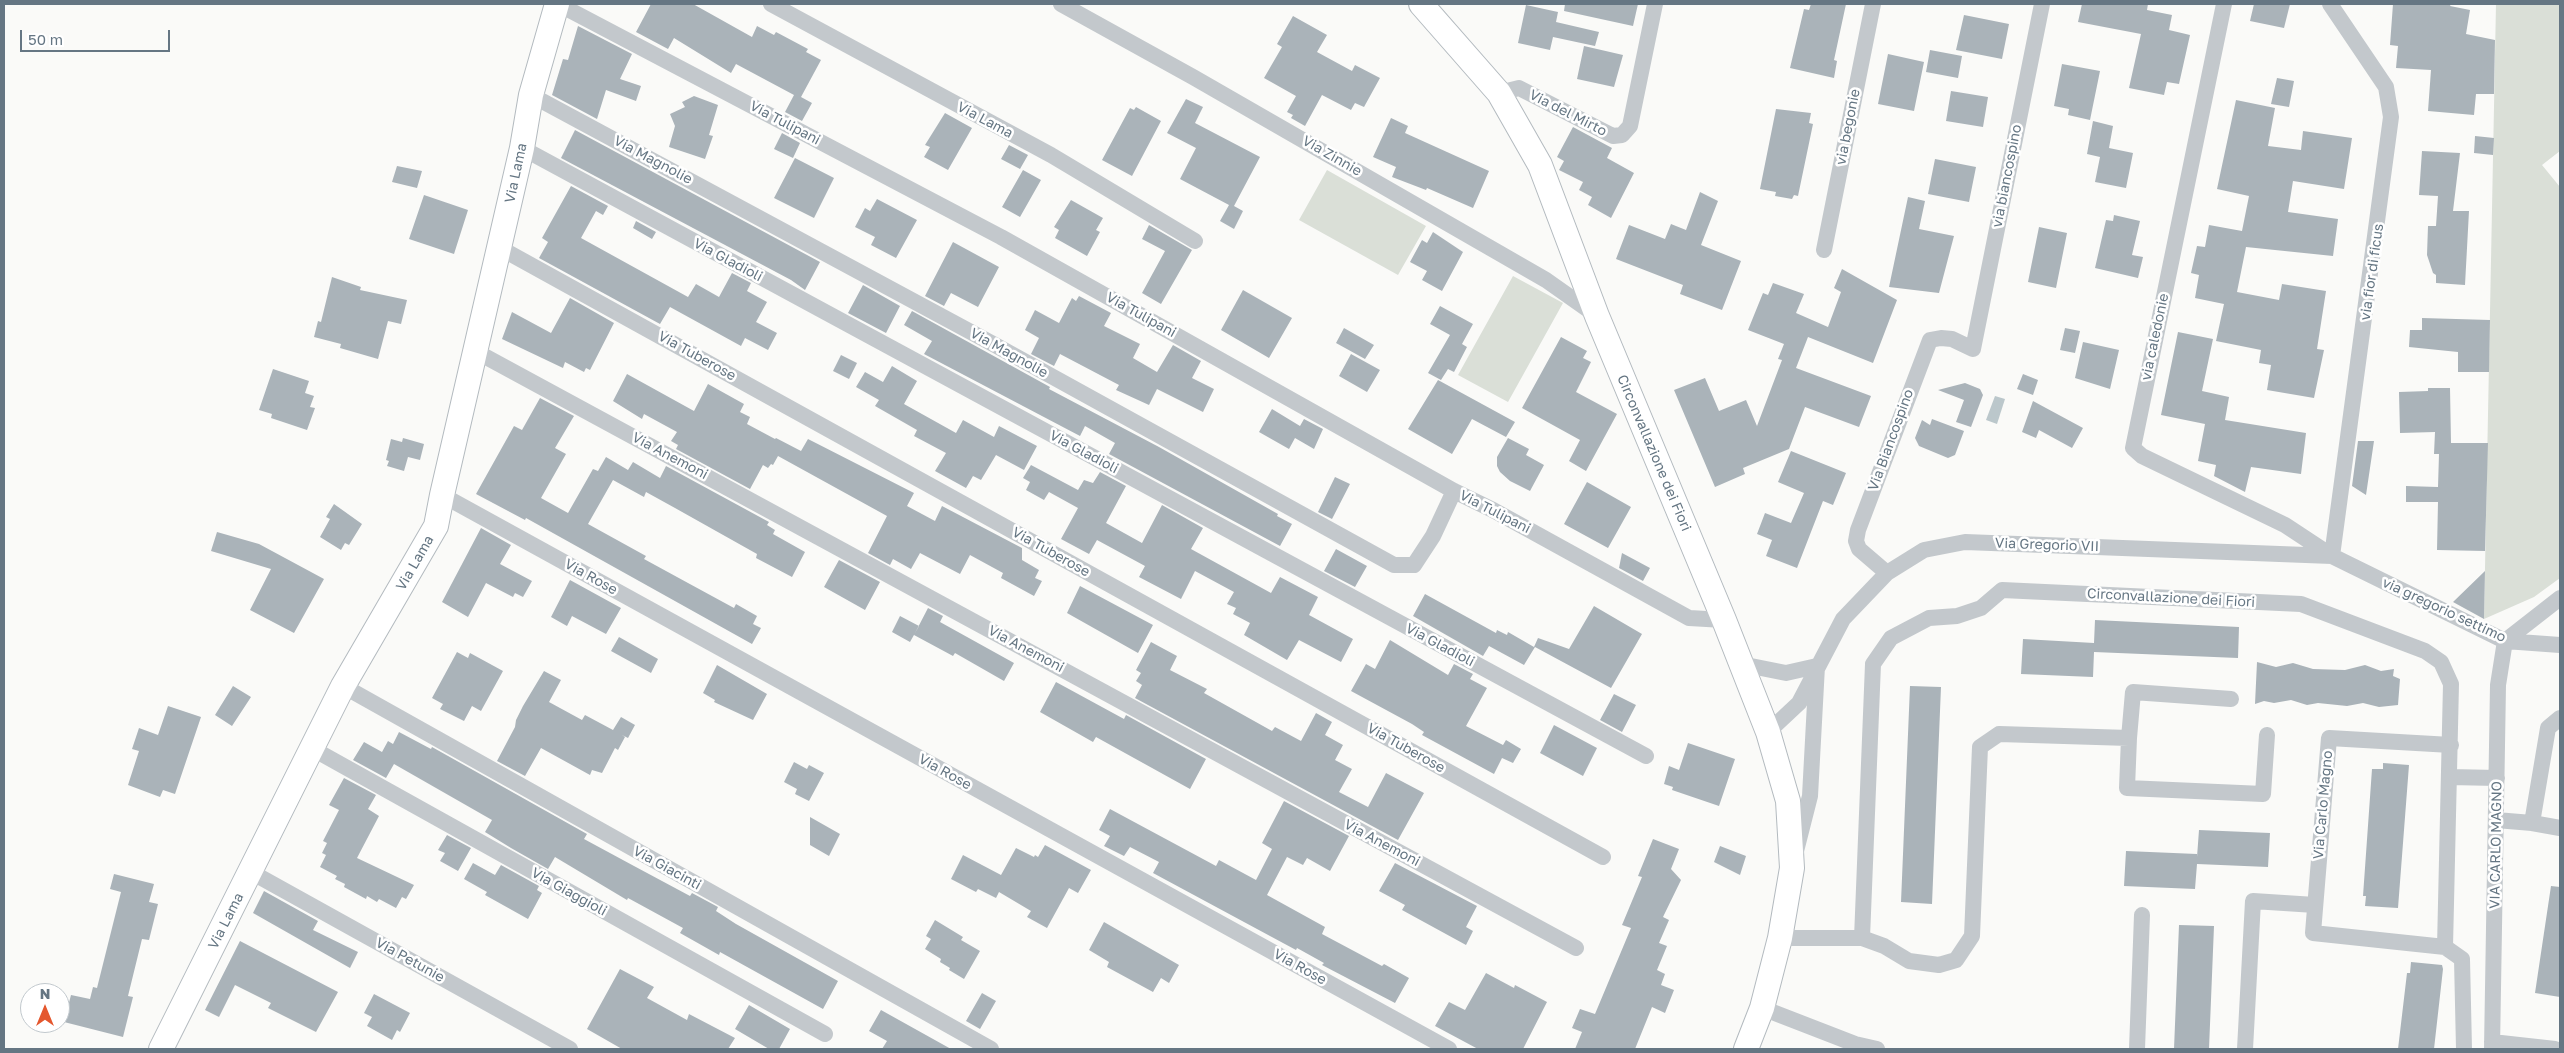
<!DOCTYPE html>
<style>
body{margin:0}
#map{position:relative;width:2564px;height:1053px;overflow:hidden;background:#fafaf8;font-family:"Golos Text",sans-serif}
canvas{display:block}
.frame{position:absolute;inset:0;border:5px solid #657683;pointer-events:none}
.north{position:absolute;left:20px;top:983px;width:50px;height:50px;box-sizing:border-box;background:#fff;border:1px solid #c1c8cd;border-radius:50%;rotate:0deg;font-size:14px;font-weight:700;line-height:20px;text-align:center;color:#657683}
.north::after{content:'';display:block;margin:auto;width:18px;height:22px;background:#e4572e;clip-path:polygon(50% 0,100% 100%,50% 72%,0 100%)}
.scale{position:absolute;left:20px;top:30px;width:150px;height:22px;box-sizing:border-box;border:2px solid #657683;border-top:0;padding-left:6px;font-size:15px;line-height:18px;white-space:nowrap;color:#657683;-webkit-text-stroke:4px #fff;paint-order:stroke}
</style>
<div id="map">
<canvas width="2564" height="1053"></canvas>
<div class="frame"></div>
<div class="north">N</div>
<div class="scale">50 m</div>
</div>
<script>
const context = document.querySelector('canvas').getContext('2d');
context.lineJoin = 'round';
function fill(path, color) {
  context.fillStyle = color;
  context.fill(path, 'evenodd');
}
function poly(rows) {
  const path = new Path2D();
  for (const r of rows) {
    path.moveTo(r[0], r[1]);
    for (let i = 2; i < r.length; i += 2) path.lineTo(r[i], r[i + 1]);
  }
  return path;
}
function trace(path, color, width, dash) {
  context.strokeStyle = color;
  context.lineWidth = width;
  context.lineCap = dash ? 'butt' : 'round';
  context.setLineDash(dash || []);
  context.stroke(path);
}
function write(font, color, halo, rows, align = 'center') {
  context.font = font + ' "Golos Text",sans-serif';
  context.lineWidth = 5;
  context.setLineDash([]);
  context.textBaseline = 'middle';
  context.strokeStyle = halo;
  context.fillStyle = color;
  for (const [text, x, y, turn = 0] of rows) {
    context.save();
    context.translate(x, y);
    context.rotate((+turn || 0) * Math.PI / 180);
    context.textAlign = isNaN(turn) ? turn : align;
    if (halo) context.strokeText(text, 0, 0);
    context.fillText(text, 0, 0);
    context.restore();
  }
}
fill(poly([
 [2496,4,2560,4,2560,151,2542,165,2560,187,2560,578,2534,597,2484,619],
 [1327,170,1426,226,1398,275,1299,220],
 [1513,276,1563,303,1508,402,1458,375]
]), '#dadfd7');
fill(poly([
 [1995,396,2005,399,1997,424,1986,420]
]), '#bbc7cb');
fill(poly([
 [651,4,693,4,752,37,757,26,774,35,776,32,808,49,806,52,821,60,801,97,812,103,802,121,785,112,794,95,736,64,731,73,674,38,668,49,636,32],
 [1565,4,1638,4,1633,26,1564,11],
 [1811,4,1846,4,1834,60,1837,61,1834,78,1790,68,1804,9,1809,10],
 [2082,4,2148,4,2147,10,2172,15,2169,30,2190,35,2179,84,2167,82,2164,95,2129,88,2141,34,2078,22],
 [2254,4,2290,4,2284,28,2250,21],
 [2393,4,2451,4,2450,6,2470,10,2466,34,2495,40,2494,94,2476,94,2474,115,2428,111,2431,70,2396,68,2398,46,2390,45],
 [1526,5,1558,12,1556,22,1599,32,1595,46,1553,37,1550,50,1518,43],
 [1964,15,2009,24,2002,59,1956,50],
 [1293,16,1327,35,1317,52,1352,71,1355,65,1380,78,1364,107,1355,103,1351,110,1322,95,1305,126,1291,118,1293,115,1287,112,1296,96,1264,78,1282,47,1277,44],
 [578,26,632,54,620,79,641,86,636,101,606,90,597,119,552,95,563,59,568,60],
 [1584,46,1623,55,1614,87,1577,79],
 [1930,50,1962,56,1958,78,1926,72],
 [1888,54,1924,62,1914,111,1878,104],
 [2062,64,2100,71,2090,120,2068,115,2069,109,2054,106],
 [2277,78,2294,81,2289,107,2271,104],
 [1951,91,1988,97,1983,127,1946,121],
 [694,96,718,105,709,135,713,136,705,159,669,147,675,126,670,114,685,107,682,102],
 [1186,99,1203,107,1195,123,1260,157,1234,206,1243,211,1234,229,1220,221,1229,205,1180,179,1196,148,1167,133],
 [2236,100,2275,108,2268,146,2301,150,2303,131,2352,138,2344,189,2293,181,2288,212,2338,219,2333,256,2246,247,2237,292,2279,300,2282,284,2326,291,2317,349,2324,350,2314,398,2267,390,2271,365,2259,363,2261,350,2216,341,2224,304,2195,298,2199,275,2191,273,2197,246,2205,247,2209,225,2242,231,2249,196,2217,189],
 [1136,107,1161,121,1132,176,1102,160,1130,108,1134,110],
 [1776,109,1811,113,1809,123,1813,124,1798,196,1794,195,1792,199,1775,196,1776,192,1760,189],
 [945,113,972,128,948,170,924,157,930,147,925,145],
 [1391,118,1408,126,1405,133,1489,171,1473,208,1427,188,1426,190,1392,177,1396,167,1373,157],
 [2093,121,2113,126,2109,148,2133,153,2126,188,2095,182,2100,157,2087,154],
 [1573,127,1612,148,1607,158,1634,173,1611,218,1588,205,1592,197,1579,190,1583,182,1559,170,1564,161,1557,157],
 [575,130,820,262,805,290,791,280,561,158],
 [782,133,800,143,793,158,774,149],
 [2475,136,2494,138,2493,155,2474,153],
 [1009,145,1028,155,1020,169,1001,159],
 [2422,151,2460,153,2453,211,2469,211,2465,285,2436,283,2436,275,2433,273,2427,255,2428,226,2436,226,2438,196,2419,195],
 [795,158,834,178,814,218,774,198],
 [1935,159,1976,167,1969,202,1928,194],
 [397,166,422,171,417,188,392,182],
 [1023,170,1041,180,1020,217,1002,207],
 [571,186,608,206,603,215,596,211,581,238,688,297,696,284,719,297,732,273,751,283,747,291,767,302,756,322,777,333,768,350,745,338,741,346,670,307,660,324,539,258,548,242,542,238],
 [1700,192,1718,201,1701,245,1741,261,1722,310,1680,294,1683,285,1616,259,1629,225,1665,239,1671,224,1686,230],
 [424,195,468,210,454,254,409,239],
 [1908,197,1925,201,1919,229,1954,236,1939,293,1889,287],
 [877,199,917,220,896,258,871,245,875,237,855,227,865,208,870,211],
 [1071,200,1103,218,1096,230,1100,232,1087,256,1055,238,1059,230,1054,227],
 [2114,215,2140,221,2132,255,2143,257,2138,278,2095,268,2106,220,2113,221],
 [636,221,656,232,652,239,633,228],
 [1149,225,1192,250,1161,304,1142,293,1165,251,1142,239],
 [2039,227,2067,233,2056,288,2028,282],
 [1433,232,1463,252,1442,291,1422,280,1427,271,1410,262,1422,240,1427,243],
 [953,242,999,267,978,307,951,293,944,306,925,296],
 [1842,269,1897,300,1873,363,1808,337,1796,368,1871,396,1859,427,1805,407,1789,449,1743,468,1745,474,1715,487,1674,390,1705,378,1719,411,1746,400,1757,426,1782,360,1778,359,1784,344,1748,330,1763,293,1768,295,1773,283,1804,294,1796,313,1828,327,1841,292,1834,288],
 [332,277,361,287,360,290,407,300,401,324,388,321,378,359,340,348,341,344,314,337,318,321,321,322],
 [863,285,900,306,886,333,848,313],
 [1243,290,1292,318,1269,358,1221,330],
 [1079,296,1111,313,1104,326,1140,344,1133,358,1157,372,1173,345,1201,361,1192,378,1214,389,1203,412,1157,389,1149,405,1116,390,1119,385,1060,354,1054,366,1031,354,1039,338,1025,330,1035,310,1059,323,1072,298,1076,301],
 [570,298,614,323,590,370,586,368,584,372,565,362,563,368,502,339,512,312,551,333],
 [1440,306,1473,324,1462,344,1467,347,1454,372,1448,369,1441,380,1428,373,1450,335,1430,324],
 [912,311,1050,387,1049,389,1159,447,1278,514,1277,516,1292,524,1280,546,1109,454,1115,443,1085,426,1080,436,924,354,932,341,904,325],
 [2422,318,2490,320,2489,372,2458,372,2458,352,2409,347,2410,330,2422,330],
 [1344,328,1374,345,1365,359,1336,343],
 [2065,328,2080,331,2075,353,2060,350],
 [2178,332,2213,339,2202,391,2229,397,2225,420,2306,433,2301,474,2251,467,2245,492,2214,476,2216,465,2198,461,2205,424,2161,415],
 [1561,337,1587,351,1583,358,1591,362,1576,392,1617,414,1586,471,1569,461,1580,440,1522,408],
 [2083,342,2119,350,2110,389,2075,378],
 [1351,354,1380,370,1367,392,1339,376],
 [841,355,857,363,849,379,833,371],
 [892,366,917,381,904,404,956,433,963,420,994,437,999,426,1037,446,1024,470,996,455,981,480,973,476,966,488,935,471,946,453,914,436,917,430,875,406,879,400,856,387,865,372,883,382],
 [273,369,309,381,305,393,314,396,310,407,315,408,307,430,271,418,272,414,259,410],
 [627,374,694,411,708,384,744,404,740,412,750,417,747,424,775,439,776,438,801,451,808,439,914,493,907,506,935,521,942,506,1022,548,1022,560,1039,570,1035,578,1042,581,1034,596,1001,578,1003,573,970,555,960,574,920,553,911,569,893,559,890,565,868,553,887,516,778,456,773,465,771,464,768,468,763,465,750,489,676,449,678,445,671,441,677,432,644,414,642,419,613,401],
 [2023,374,2038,380,2033,395,2017,389],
 [1438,380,1515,422,1506,437,1472,419,1452,454,1408,429],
 [1965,383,1980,389,1983,395,1971,427,1956,422,1964,400,1938,390],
 [2428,388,2450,388,2451,443,2488,443,2485,551,2437,550,2438,502,2406,502,2406,486,2438,487,2439,454,2434,454,2435,432,2400,433,2399,392,2428,391],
 [540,398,574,416,555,448,566,454,541,498,568,513,593,469,598,471,606,457,628,470,633,462,660,478,666,466,769,522,767,525,775,530,773,534,805,552,792,577,756,558,757,554,675,508,646,492,644,497,613,480,588,524,646,556,644,559,688,583,734,608,736,604,757,616,753,624,761,628,752,644,526,518,525,520,476,494,514,426,522,430],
 [2033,401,2083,428,2072,448,2039,430,2036,438,2022,432],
 [1272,409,1300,426,1304,419,1323,429,1314,449,1295,438,1289,449,1259,432],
 [1932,419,1964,431,1955,455,1948,458,1919,446,1915,438,1922,420,1930,425],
 [403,438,424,444,420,460,408,457,404,471,387,466,389,461,386,460,391,439,402,442],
 [1508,438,1529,449,1526,455,1544,465,1530,491,1510,481,1500,472,1497,466,1497,457],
 [2358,441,2374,441,2366,495,2352,486],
 [1791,451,1846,473,1833,505,1823,501,1797,568,1766,556,1772,540,1757,534,1765,513,1791,523,1804,493,1778,482],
 [1031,465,1078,490,1084,480,1093,483,1100,472,1126,486,1106,523,1142,543,1162,505,1203,528,1191,549,1271,593,1280,577,1318,597,1309,615,1353,639,1341,662,1299,640,1287,660,1244,635,1250,623,1233,614,1236,608,1227,604,1234,592,1195,571,1181,599,1139,577,1145,566,1097,540,1089,554,1061,539,1078,508,1049,492,1044,500,1026,490,1030,482,1023,478],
 [1335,477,1350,484,1332,519,1318,512],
 [1587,482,1631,507,1608,548,1564,524],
 [334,504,362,524,349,545,345,543,341,550,320,537,330,519,326,517],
 [481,528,511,545,500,564,532,581,523,597,515,593,513,597,486,583,468,617,442,602],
 [217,532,259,544,324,579,294,633,250,610,271,569,211,551],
 [1336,549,1367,566,1355,587,1324,571],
 [1622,553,1650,568,1643,581,1619,568],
 [839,560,880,582,865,610,824,587],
 [2485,571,2484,619,2453,602],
 [570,580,621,608,606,634,572,616,567,626,551,617],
 [1080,586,1153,625,1138,653,1067,613],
 [1425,594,1496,633,1497,630,1507,635,1508,632,1534,647,1538,638,1569,649,1594,606,1642,634,1611,688,1535,647,1524,665,1489,646,1483,656,1413,616],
 [928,608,943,616,940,622,1014,663,1004,681,955,653,953,656,914,635],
 [900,616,919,626,910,642,892,632],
 [2095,620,2239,627,2238,658,2094,652,2093,677,2021,674,2023,639,2094,643],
 [619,637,658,659,651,673,611,651],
 [1390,640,1448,675,1454,664,1473,674,1470,679,1487,688,1466,726,1503,745,1506,740,1521,749,1513,763,1502,758,1494,774,1422,735,1424,732,1412,724,1351,691,1366,664,1375,669],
 [1151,642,1177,656,1170,670,1207,689,1204,693,1272,731,1275,727,1301,741,1316,713,1332,722,1325,735,1343,745,1335,760,1352,769,1339,792,1368,807,1386,773,1424,793,1398,840,1135,698,1142,685,1136,681,1141,673,1136,670],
 [457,652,468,658,470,653,503,671,481,711,472,706,464,721,440,709,443,704,432,698],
 [2257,662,2276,667,2293,663,2313,669,2345,670,2365,665,2381,671,2394,669,2393,676,2400,679,2398,705,2379,707,2363,703,2347,706,2318,703,2307,705,2291,700,2274,703,2264,701,2255,704],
 [717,665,767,694,753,720,714,702,715,700,703,693],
 [544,671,561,680,549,702,582,720,585,715,613,730,621,717,635,725,628,738,622,735,625,737,618,750,615,748,602,773,592,770,590,775,541,748,525,776,497,761,515,727,516,720,523,706],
 [1056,682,1124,719,1126,715,1206,759,1190,789,1096,737,1093,742,1040,712],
 [233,686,251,697,232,726,215,715],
 [1910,686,1941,687,1932,904,1901,902],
 [1614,694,1636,705,1622,732,1600,720],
 [168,706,201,717,175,794,163,790,160,797,128,785,139,751,132,749,139,728,158,735],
 [1554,725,1597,748,1583,776,1540,753],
 [399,732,431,749,432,747,587,834,584,839,634,866,690,896,692,893,718,907,716,911,736,924,838,981,823,1009,720,952,719,955,680,933,683,928,628,898,627,900,555,857,548,869,511,848,485,832,492,820,394,764,386,778,353,760,364,742,382,752,388,741,393,744],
 [1688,743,1735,759,1719,806,1672,790,1673,787,1664,784,1669,766,1679,770],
 [794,762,807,769,809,765,824,773,809,801,795,794,797,789,784,782],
 [2383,763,2409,765,2398,908,2365,906,2366,896,2363,896,2372,769,2383,769],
 [344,778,376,795,368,809,379,816,357,858,414,885,406,899,402,897,396,908,379,899,377,902,367,896,366,899,344,887,345,884,335,879,337,876,320,867,326,855,322,853,327,843,323,841,339,810,329,805],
 [1284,801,1349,836,1330,871,1307,858,1303,865,1287,857,1267,895,1325,927,1322,934,1382,966,1384,964,1409,978,1395,1003,1322,965,1324,963,1297,948,1296,950,1153,873,1159,862,1130,847,1124,856,1104,846,1110,836,1099,830,1110,809,1216,866,1219,860,1256,880,1272,849,1262,843],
 [810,817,840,834,829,856,810,845],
 [2199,830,2270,833,2268,867,2197,864,2195,889,2124,886,2126,851,2197,854,2197,857],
 [447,835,471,848,458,871,440,861,445,853,438,850],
 [1653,839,1679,849,1671,869,1681,880,1663,917,1669,920,1659,943,1667,946,1657,970,1665,974,1661,985,1674,990,1665,1013,1652,1007,1635,1049,1575,1049,1582,1032,1572,1028,1580,1009,1595,1014,1631,928,1622,925,1642,877,1638,876],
 [1045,845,1091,870,1078,893,1069,888,1047,928,1027,917,1031,911,999,892,996,898,978,889,976,892,951,879,963,855,1001,875,1016,848,1034,857,1035,855,1038,857],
 [1720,846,1746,856,1740,875,1714,862],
 [473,863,495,875,501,865,539,886,537,890,542,893,528,919,485,895,487,892,464,879],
 [1395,863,1477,906,1466,927,1473,931,1466,945,1402,910,1405,905,1379,891],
 [114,874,154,884,149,902,158,904,149,940,142,939,128,996,133,997,123,1037,64,1022,71,995,90,999,93,987,97,988,121,892,110,889],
 [2551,886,2560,887,2560,997,2535,993],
 [264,891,318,921,313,930,358,952,350,968,253,913],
 [935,920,963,937,961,940,980,951,964,979,949,970,950,968,940,962,941,959,925,949,931,939,926,936],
 [1104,922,1179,965,1169,983,1161,978,1153,992,1107,967,1109,962,1089,950],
 [2179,925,2214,926,2209,1049,2174,1049],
 [240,941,338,992,316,1032,268,1008,271,1003,235,985,219,1017,205,1010],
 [2411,962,2442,965,2443,969,2434,1049,2398,1049,2407,973,2410,973],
 [620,969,654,987,647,998,687,1020,689,1014,735,1038,728,1049,622,1049,587,1029],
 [1486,973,1514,988,1515,985,1547,1002,1523,1049,1478,1049,1435,1026,1449,1002,1465,1010],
 [982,993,996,1001,980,1029,966,1021],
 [374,994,410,1013,400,1032,397,1030,392,1040,367,1026,372,1017,364,1013],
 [749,1005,790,1029,779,1049,769,1049,735,1029],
 [881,1010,951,1049,882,1049,887,1041,869,1031]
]), '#aab3b9');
const secondary = poly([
 [1421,4,1499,93,1540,165,1597,316,1724,620,1768,732,1788,801,1792,868,1780,938,1762,1008,1746,1049],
 [161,1049,343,686,436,526,442,495,522,148,531,95,557,4]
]);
trace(secondary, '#b3babf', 26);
trace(poly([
 [558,4,1001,237,1454,491,1493,510,1689,618,1724,620],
 [771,4,1051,155,1195,241],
 [1061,4,1193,77,1546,280,1597,316],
 [2224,4,2133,448,2142,456,2285,525,2332,556,2505,641,2560,645],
 [2330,4,2386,87,2391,117,2332,556],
 [1499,93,1519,88,1613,136,1622,135,1630,126,1655,4],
 [531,95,995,345,1394,565,1414,565,1433,536,1454,491],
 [522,148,1646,756],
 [500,248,1603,857],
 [1824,250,1873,4],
 [475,351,1576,948],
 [442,495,1449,1049],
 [1887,573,1859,549,1856,541,1858,530,1930,340,1941,338,1952,339,1973,349,2042,4],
 [1741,664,1786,673,1817,666,1810,796,1796,851],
 [343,686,991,1049],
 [2560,718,2548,728,2532,823,2560,828],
 [1768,732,1799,703,1843,619,1887,573,1924,550,1965,542,2332,556],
 [2129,738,2127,788,2263,794,2267,735],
 [313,749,825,1034],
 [2450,777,2497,778],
 [2496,820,2532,823],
 [251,872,570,1049],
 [1780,938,1862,938,1873,664,1891,638,1929,618,1957,616,1981,608,2002,590,2301,604,2425,651,2441,662,2451,684,2445,947,2462,959,2464,1049],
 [1862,938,1884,946,1909,961,1939,965,1956,960,1972,936,1980,747,1999,734,2129,738,2133,692,2231,699],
 [2445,947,2313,933,2329,738,2451,745],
 [1762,1008,1855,1044,1877,1049],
 [2492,1042,2555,1049],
 [2137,1049,2142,915],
 [2245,1049,2253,901,2315,905],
 [2492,1049,2498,685,2505,641,2560,598]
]), '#c3c8cc', 16);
trace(secondary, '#fff', 24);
write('14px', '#657683', '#fff', [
 ["Via del Mirto",1568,113,27],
 ["Via Lama",985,120,28],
 ["Via Tulipani",785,123,28],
 ["via begonie",1848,127,-79],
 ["Via Zinnie",1332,156,30],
 ["Via Magnolie",653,160,28],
 ["Via Lama",516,173,-78],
 ["via biancospino",2007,176,-79],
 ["Via Gladioli",728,260,28],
 ["via fior di ficus",2372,272,-82],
 ["Via Tulipani",1141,315,29],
 ["via caledonie",2155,337,-78],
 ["Via Magnolie",1009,353,29],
 ["Via Tuberose",697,356,29],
 ["Via Biancospino",1891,440,-70],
 ["Via Gladioli",1084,452,28],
 ["Circonvallazione dei Fiori",1654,453,67],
 ["Via Anemoni",670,456,28],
 ["Via Tulipani",1495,512,27],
 ["Via Gregorio VII",2047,545,2],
 ["Via Tuberose",1051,552,29],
 ["Via Lama",415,563,-60],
 ["Via Rose",591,577,29],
 ["Circonvallazione dei Fiori",2171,598,3],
 ["via gregorio settimo",2444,610,25],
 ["Via Gladioli",1440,645,28],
 ["Via Anemoni",1026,649,28],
 ["Via Tuberose",1406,748,29],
 ["Via Rose",945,772,29],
 ["Via Carlo Magno",2323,805,-85],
 ["Via Anemoni",1382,843,28],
 ["VIA CARLO MAGNO",2496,845,-89],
 ["Via Giacinti",667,868,29],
 ["Via Giaggioli",569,892,29],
 ["Via Lama",226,921,-63],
 ["Via Petunie",410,960,29],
 ["Via Rose",1300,967,29]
]);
</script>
